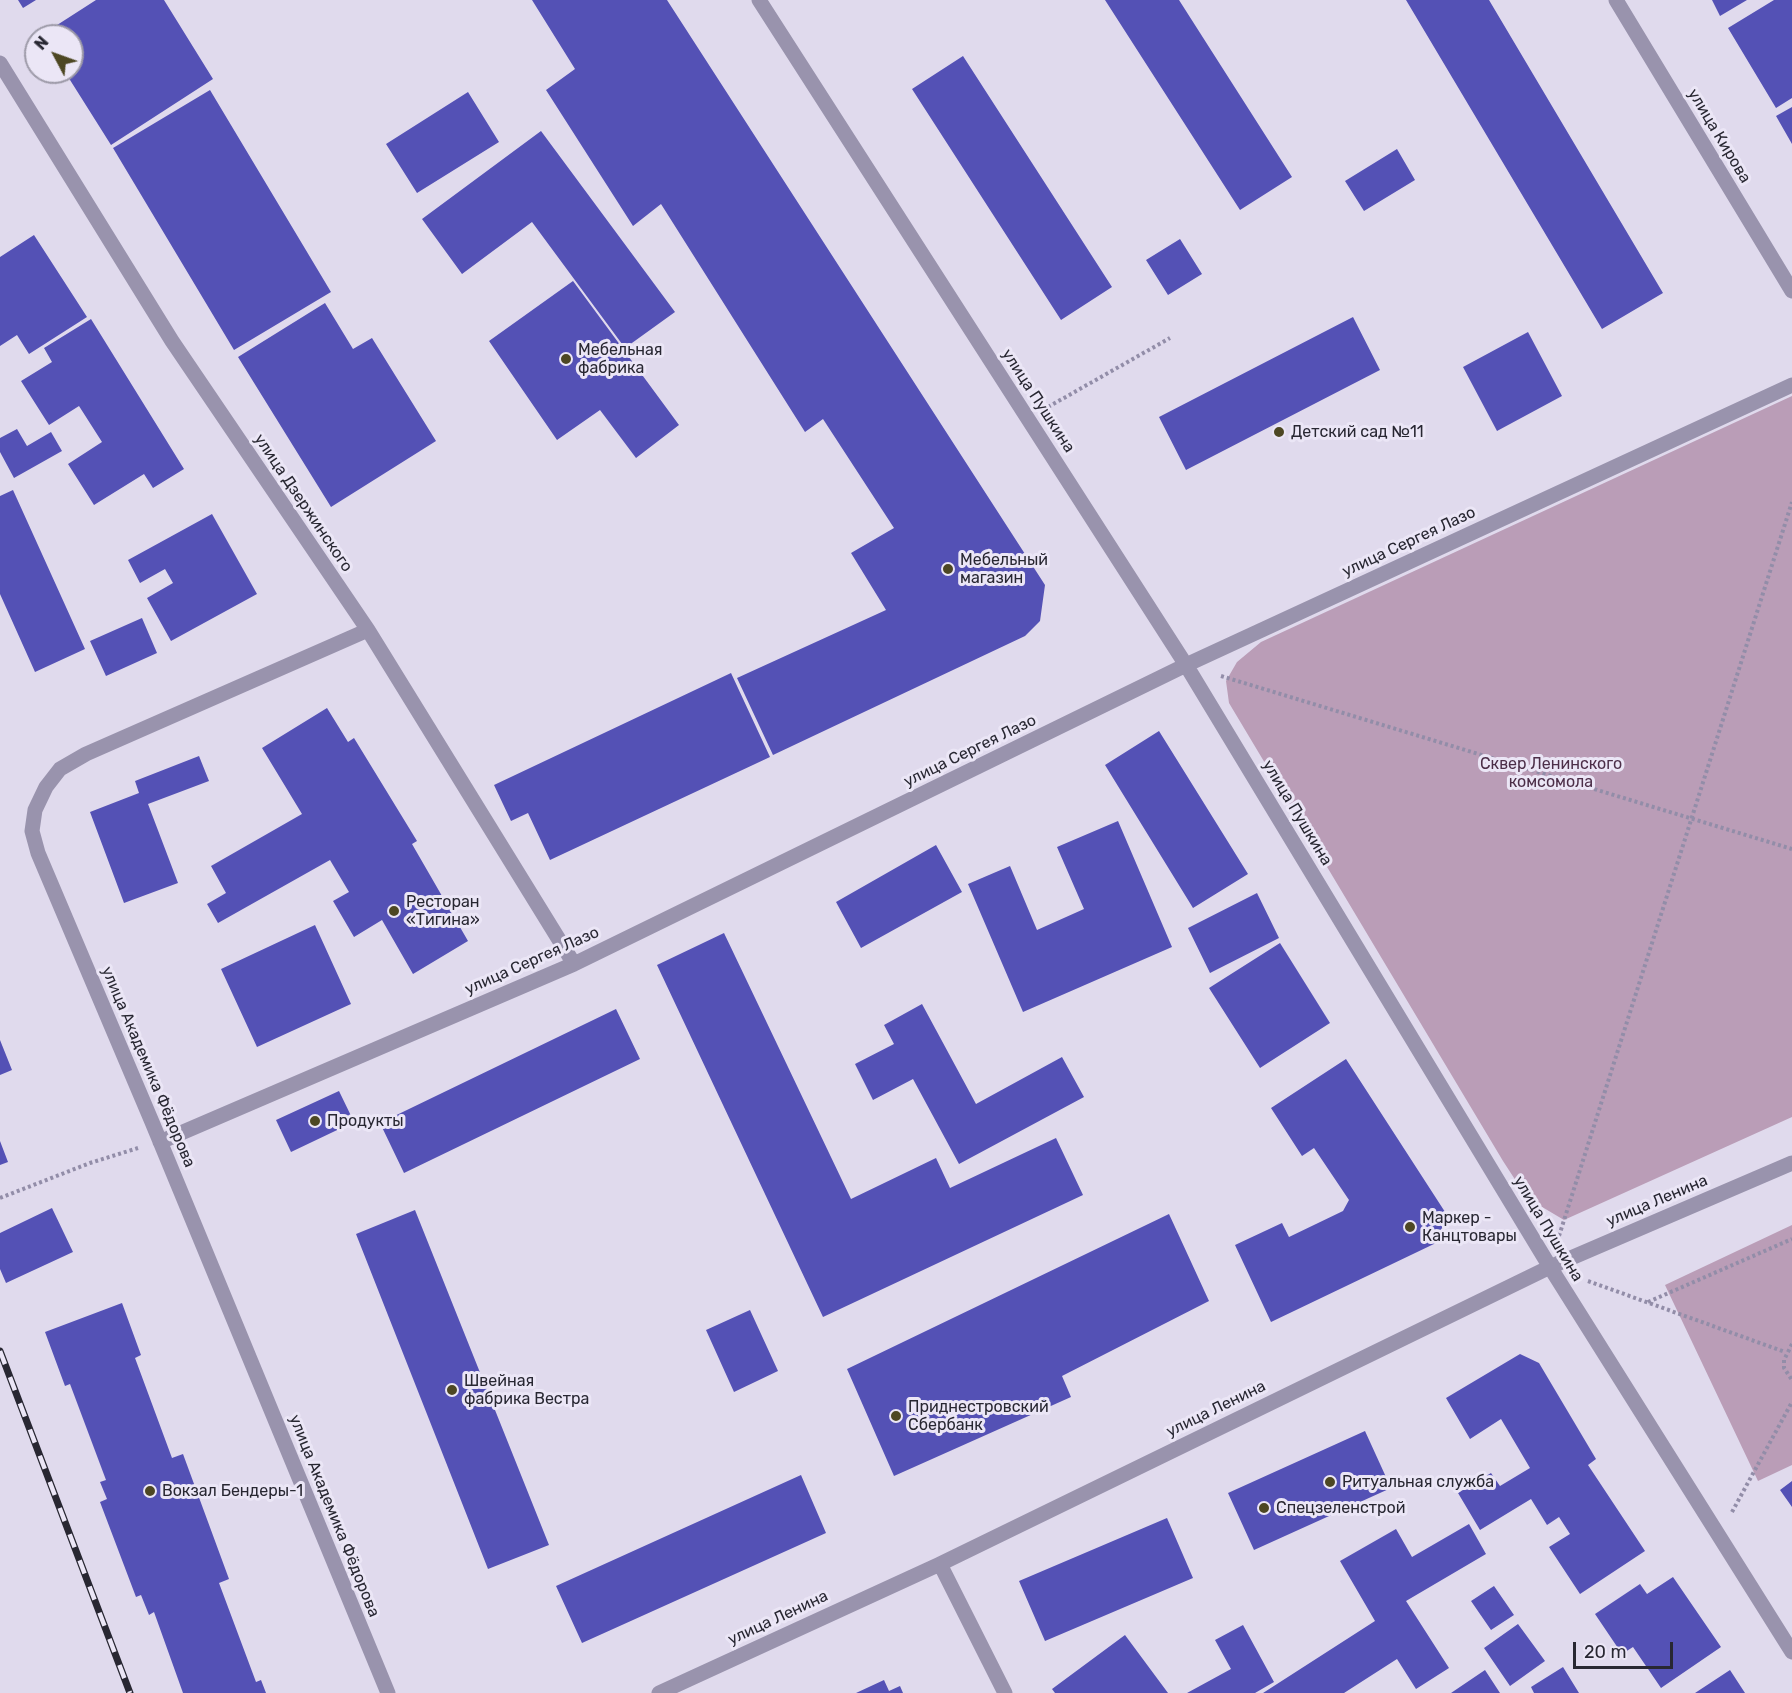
<!DOCTYPE html>
<meta charset="utf-8">
<style>
body{margin:0}
#map{position:relative;width:1792px;height:1693px;overflow:hidden;background:#e0daed;font-family:Rubik,sans-serif}
canvas{display:block}
.north{position:absolute;left:24px;top:24px;width:60px;height:60px;box-sizing:border-box;background:#ebe6f6;border:2px solid #9d9aa8;border-radius:50%;rotate:311deg;font-size:16px;font-weight:700;line-height:24px;text-align:center;color:#282732}
.north::after{content:'';display:block;margin:auto;width:21px;height:27px;background:#4d4723;clip-path:polygon(50% 0,100% 100%,50% 72%,0 100%)}
.scale{position:absolute;left:1573px;top:1642px;width:100px;height:27px;box-sizing:border-box;border:3px solid #282732;border-top:0;padding-left:8px;font-size:18px;line-height:21px;white-space:nowrap;color:#282732;-webkit-text-stroke:4px #ebe6f6;paint-order:stroke}
</style>
<div id="map">
<canvas width="1792" height="1693"></canvas>
<div class="north">N</div>
<div class="scale">20 m</div>
</div>
<script>
const context = document.querySelector('canvas').getContext('2d');
context.lineJoin = 'round';
function fill(path, color) {
  context.fillStyle = color;
  context.fill(path, 'evenodd');
}
function poly(rows) {
  const path = new Path2D();
  for (const r of rows) {
    path.moveTo(r[0], r[1]);
    for (let i = 2; i < r.length; i += 2) path.lineTo(r[i], r[i + 1]);
  }
  return path;
}
function trace(path, color, width, dash) {
  context.strokeStyle = color;
  context.lineWidth = width;
  context.lineCap = dash ? 'butt' : 'round';
  context.setLineDash(dash || []);
  context.stroke(path);
}
function write(font, color, halo, rows, align = 'center') {
  context.font = font + ' Rubik,sans-serif';
  context.lineWidth = 6;
  context.setLineDash([]);
  context.textBaseline = 'middle';
  context.strokeStyle = halo;
  context.fillStyle = color;
  for (const [text, x, y, turn = 0] of rows) {
    context.save();
    context.translate(x, y);
    context.rotate((+turn || 0) * Math.PI / 180);
    context.textAlign = isNaN(turn) ? turn : align;
    if (halo) context.strokeText(text, 0, 0);
    context.fillText(text, 0, 0);
    context.restore();
  }
}
fill(poly([
 [1792,396,1792,1117,1564,1220,1527,1198,1503,1161,1229,703,1226,681,1237,662,1261,642],
 [1792,1225,1792,1465,1758,1481,1665,1285]
]), '#ba9db7');
fill(poly([
 [18,0,36,0,23,8],
 [96,0,164,0,213,79,111,145,65,72,72,72,72,36,40,36],
 [532,0,667,0,1045,585,1040,621,1025,636,773,755,737,678,886,610,851,553,894,528,823,419,805,432,661,204,633,226,546,90,575,69],
 [1105,0,1179,0,1292,177,1240,210],
 [1406,0,1489,0,1663,293,1602,329],
 [1712,0,1747,0,1720,16],
 [1774,0,1792,0,1792,98,1776,108,1728,28],
 [963,56,1112,287,1061,320,912,89],
 [210,90,331,292,234,350,113,148],
 [468,92,499,142,417,193,386,144],
 [1792,107,1792,144,1776,116],
 [541,131,675,312,625,348,532,222,462,274,422,219],
 [1397,149,1415,180,1364,211,1345,181],
 [34,235,87,317,29,354,17,335,0,346,0,257],
 [1180,239,1202,274,1168,295,1146,260],
 [573,281,679,425,636,458,600,410,557,440,489,341],
 [325,303,353,349,372,338,436,441,331,507,238,357],
 [1353,317,1380,370,1186,470,1159,417],
 [91,319,184,469,153,488,144,474,94,505,68,464,102,442,79,406,49,425,21,381,52,362,44,348],
 [1528,332,1562,396,1497,431,1463,367],
 [17,429,27,446,51,432,62,451,14,478,0,452,0,438],
 [13,490,85,649,35,672,0,594,0,496],
 [212,514,257,594,171,641,147,598,173,583,165,569,140,583,128,560],
 [142,618,157,653,106,676,90,641],
 [731,673,770,757,550,860,528,813,511,821,494,785],
 [327,708,348,742,354,738,417,841,412,844,468,941,413,974,382,920,354,937,333,901,349,892,330,860,218,923,207,904,226,893,211,866,302,814,262,748],
 [1159,731,1248,874,1193,908,1105,765],
 [199,756,209,781,148,804,178,883,124,903,90,812,139,793,135,781],
 [1118,821,1172,947,1023,1012,968,884,1010,866,1037,930,1084,909,1057,847],
 [936,845,962,892,861,948,836,902],
 [1257,893,1279,938,1210,973,1188,928],
 [315,925,351,1004,257,1047,221,969],
 [724,933,851,1199,936,1158,950,1188,1056,1138,1083,1195,823,1317,657,965],
 [1280,943,1330,1023,1260,1068,1209,988],
 [922,1004,976,1104,1062,1057,1084,1097,959,1164,913,1079,873,1100,855,1064,894,1044,884,1025],
 [616,1009,640,1059,404,1173,380,1123],
 [0,1040,12,1070,0,1075],
 [1346,1059,1447,1215,1436,1243,1271,1322,1235,1245,1282,1223,1289,1237,1343,1211,1349,1200,1314,1148,1302,1156,1271,1108],
 [339,1091,354,1122,291,1152,276,1120],
 [0,1141,8,1162,0,1165],
 [52,1208,73,1252,6,1283,0,1269,0,1233],
 [415,1210,549,1545,488,1569,356,1234],
 [1169,1214,1209,1301,1062,1376,1071,1397,894,1476,847,1369],
 [122,1303,141,1355,135,1358,172,1458,183,1454,229,1579,219,1583,256,1682,261,1680,266,1693,183,1693,154,1612,149,1615,141,1595,136,1597,100,1502,107,1499,100,1482,106,1480,70,1384,65,1386,45,1332],
 [750,1310,778,1371,734,1392,706,1330],
 [1520,1354,1539,1363,1596,1459,1588,1465,1645,1551,1580,1594,1549,1547,1570,1534,1559,1517,1547,1525,1531,1499,1480,1530,1458,1493,1491,1473,1500,1486,1530,1468,1501,1419,1470,1439,1446,1398],
 [1365,1431,1391,1488,1254,1550,1228,1493],
 [801,1475,826,1533,582,1643,556,1586],
 [1792,1481,1792,1507,1780,1490],
 [1167,1518,1193,1578,1045,1641,1019,1581],
 [1469,1524,1486,1554,1406,1601,1449,1668,1416,1689,1397,1659,1344,1693,1263,1693,1375,1621,1340,1561,1396,1529,1412,1557],
 [1673,1577,1721,1647,1661,1688,1633,1647,1622,1654,1595,1614,1640,1584,1647,1594],
 [1494,1586,1514,1615,1491,1630,1471,1601],
 [1518,1624,1545,1661,1510,1686,1484,1648],
 [1243,1625,1274,1682,1255,1693,1187,1693,1231,1669,1215,1640],
 [1125,1635,1168,1693,1055,1693,1052,1689],
 [1563,1667,1579,1693,1534,1693,1531,1687],
 [1485,1670,1500,1693,1451,1693],
 [1730,1670,1745,1693,1695,1693],
 [884,1680,889,1691,900,1686,903,1693,856,1693]
]), '#5451b5');
trace(poly([
 [1048,407,1170,338],
 [1221,676,1792,849],
 [0,1198,90,1163,138,1148],
 [1559,1236,1792,502],
 [1588,1281,1785,1352],
 [1648,1302,1792,1239],
 [1792,1344,1784,1360,1784,1368,1792,1380],
 [1732,1512,1792,1402]
]), '#928da8', 4, [3, 3]);
trace(poly([
 [759,0,1186,665,1550,1267,1792,1652],
 [1616,0,1792,291],
 [0,63,172,341,368,630,574,964],
 [368,630,86,754,60,769,46,787,35,810,32,831,38,853,152,1122,388,1693],
 [160,1142,574,964,1186,665,1792,385],
 [940,1564,1005,1693],
 [659,1693,940,1564,1550,1267,1792,1163]
]), '#9993ad', 15);
const rail = poly([
 [0,1351,130,1693]
]);
trace(rail, '#282732', 7);
trace(rail, '#ebe6f6', 4.5, [14]);
for (const [x, y, r, color] of [
 [566,359,6,"#4d4723"],
 [1279,432,6,"#4d4723"],
 [948,569,6,"#4d4723"],
 [394,911,6,"#4d4723"],
 [315,1121,6,"#4d4723"],
 [1410,1227,6,"#4d4723"],
 [452,1390,6,"#4d4723"],
 [896,1416,6,"#4d4723"],
 [1330,1482,6,"#4d4723"],
 [150,1491,6,"#4d4723"],
 [1264,1508,6,"#4d4723"]
]) {
  const dot = new Path2D();
  dot.arc(x, y, r, 0, 2 * Math.PI);
  context.fillStyle = color;
  context.fill(dot);
  trace(dot, '#ebe6f6', 2);
}
write('16px', '#282732', '#ebe6f6', [
 ["улица Кирова",1719,136,59],
 ["улица Пушкина",1038,401,57],
 ["улица Дзержинского",303,503,56],
 ["улица Сергея Лазо",1409,542,-25],
 ["улица Сергея Лазо",970,751,-26],
 ["улица Пушкина",1297,813,59],
 ["улица Сергея Лазо",532,961,-24],
 ["улица Академика Фёдорова",148,1067,67],
 ["улица Ленина",1657,1201,-23],
 ["улица Пушкина",1548,1229,59],
 ["улица Ленина",1216,1409,-26],
 ["улица Академика Фёдорова",334,1516,68],
 ["улица Ленина",778,1618,-25]
]);
write('16px', '#282732', '#ebe6f6', [
 ["Мебельная",578,350],
 ["фабрика",578,368],
 ["Детский сад №11",1291,432],
 ["Мебельный",960,560],
 ["магазин",960,578],
 ["Ресторан",406,902],
 ["«Тигина»",406,920],
 ["Продукты",327,1121],
 ["Маркер -",1422,1218],
 ["Канцтовары",1422,1236],
 ["Швейная",464,1381],
 ["фабрика Вестра",464,1399],
 ["Приднестровский",908,1407],
 ["Сбербанк",908,1425],
 ["Ритуальная служба",1342,1482],
 ["Вокзал Бендеры-1",162,1491],
 ["Спецзеленстрой",1276,1508]
], 'left');
write('16px', '#4c2e48', '#ebe6f6', [
 ["Сквер Ленинского",1551,764],
 ["комсомола",1551,782]
]);
</script>
